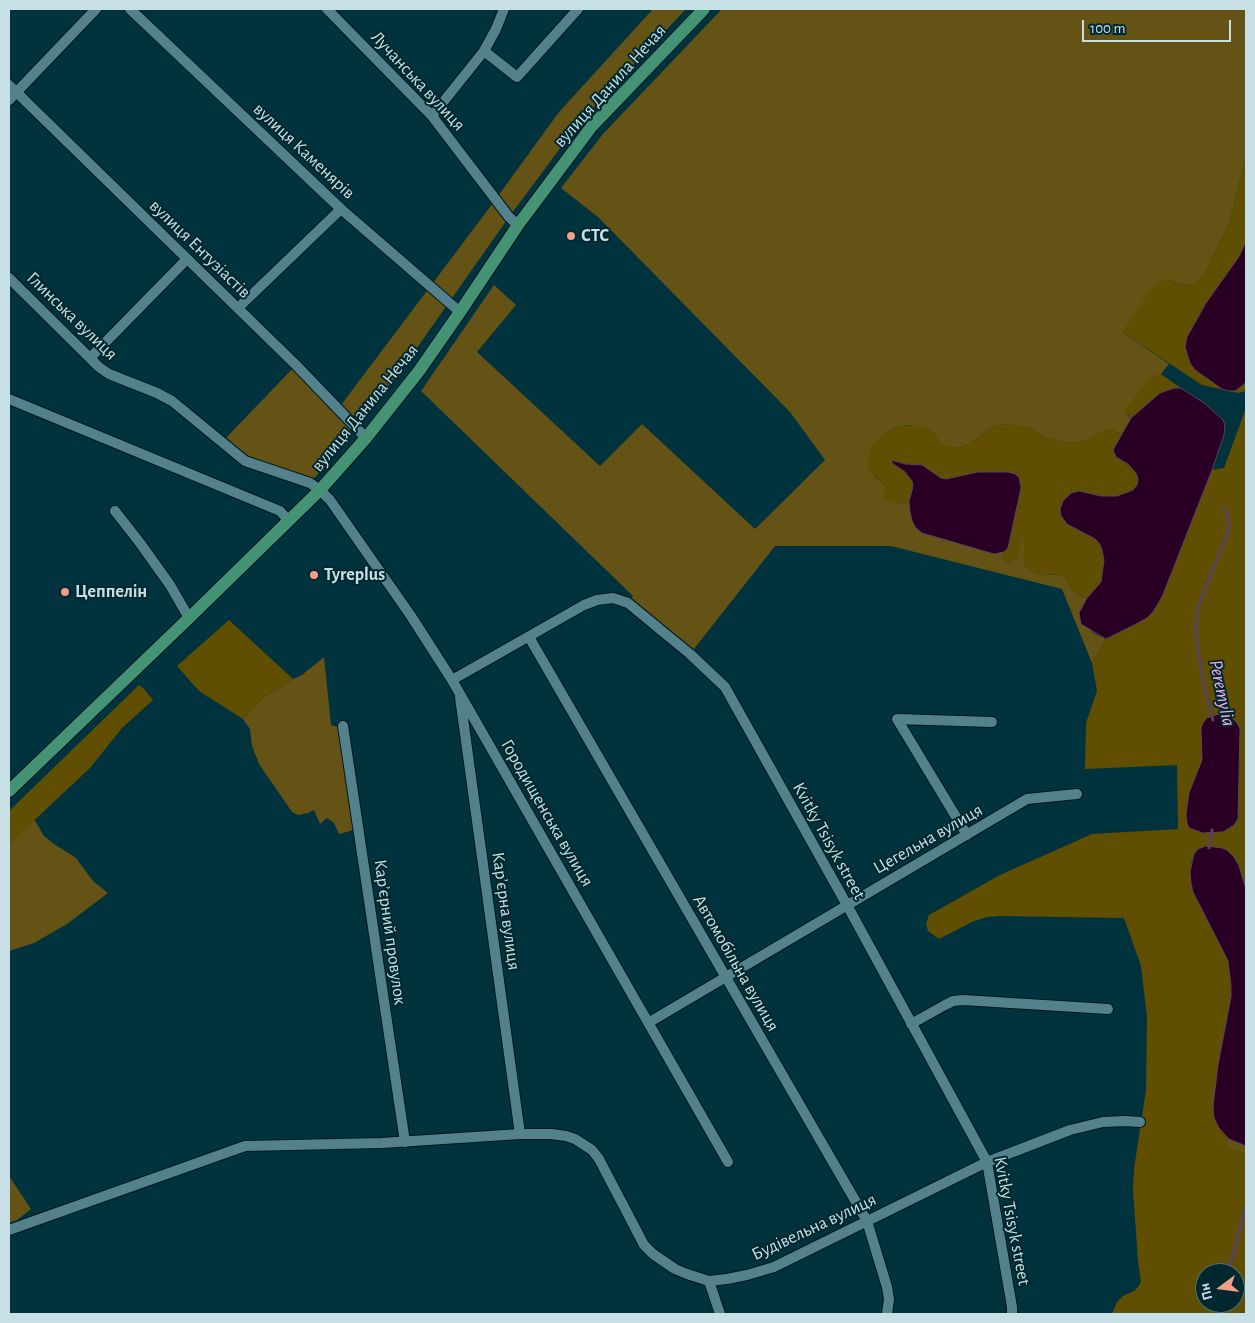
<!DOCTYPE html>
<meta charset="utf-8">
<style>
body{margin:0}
#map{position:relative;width:1255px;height:1323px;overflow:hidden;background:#00333d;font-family:"Alegreya Sans",sans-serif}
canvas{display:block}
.frame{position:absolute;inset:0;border:10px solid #c7e0e5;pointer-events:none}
.north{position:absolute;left:1195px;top:1263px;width:50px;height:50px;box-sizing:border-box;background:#02282f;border:1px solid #517278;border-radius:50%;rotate:255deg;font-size:14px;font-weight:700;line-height:20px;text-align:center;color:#c7e0e5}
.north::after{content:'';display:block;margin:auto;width:18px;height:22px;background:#f49e8a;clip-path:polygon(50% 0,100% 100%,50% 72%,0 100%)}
.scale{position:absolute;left:1082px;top:20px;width:149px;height:22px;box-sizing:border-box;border:2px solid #c7e0e5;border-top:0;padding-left:6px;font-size:15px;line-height:18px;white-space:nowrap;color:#c7e0e5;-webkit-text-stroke:4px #02282f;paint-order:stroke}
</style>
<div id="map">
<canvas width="1255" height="1323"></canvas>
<div class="frame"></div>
<div class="north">Пн</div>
<div class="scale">100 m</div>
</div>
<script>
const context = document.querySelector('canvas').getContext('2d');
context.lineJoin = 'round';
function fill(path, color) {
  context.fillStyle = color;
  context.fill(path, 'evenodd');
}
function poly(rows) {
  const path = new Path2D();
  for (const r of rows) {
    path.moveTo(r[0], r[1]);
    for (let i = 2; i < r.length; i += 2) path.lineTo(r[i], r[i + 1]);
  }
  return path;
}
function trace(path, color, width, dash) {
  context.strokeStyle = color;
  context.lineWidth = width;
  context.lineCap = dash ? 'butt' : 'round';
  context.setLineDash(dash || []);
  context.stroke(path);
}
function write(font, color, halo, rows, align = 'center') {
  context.font = font + ' "Alegreya Sans",sans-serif';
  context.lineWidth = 4;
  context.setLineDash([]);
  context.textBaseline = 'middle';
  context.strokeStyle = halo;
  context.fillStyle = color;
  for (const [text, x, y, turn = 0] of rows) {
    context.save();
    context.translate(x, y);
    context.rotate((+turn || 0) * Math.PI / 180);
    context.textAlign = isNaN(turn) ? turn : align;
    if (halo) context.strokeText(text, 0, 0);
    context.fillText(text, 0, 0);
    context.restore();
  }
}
fill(poly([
 [653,9,686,9,579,123,509,217,407,362,357,429,310,483,254,465,222,442,296,365,338,409,490,207,559,112],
 [722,9,1246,9,1246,158,1229,223,1205,274,1200,280,1194,284,1185,285,1168,280,1122,332,1169,364,1161,374,1158,374,1127,415,1131,418,1122,434,1111,430,1105,430,1091,439,1079,442,1066,443,1047,438,1030,428,1002,424,993,427,967,445,959,448,944,446,938,440,932,431,914,425,900,426,887,432,873,474,885,486,897,504,909,502,910,512,922,533,994,554,1004,552,1003,558,1006,562,1009,563,1024,532,1024,562,1026,567,1030,570,1040,574,1061,575,1065,578,1068,582,1073,591,1079,595,1087,598,1079,613,1093,633,1106,639,1092,663,1062,589,891,546,775,546,690,654,628,603,633,596,421,391,494,285,516,305,477,352,600,466,642,424,755,529,825,460,790,412,598,217,561,188,603,134],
 [324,657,331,725,338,727,354,830,339,834,334,823,327,818,320,824,314,810,308,813,298,815,292,812,259,764,252,746,250,729,243,719,264,697,293,679,302,675],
 [34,819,44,836,54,844,76,858,93,881,108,893,67,924,34,943,9,951,9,844],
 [1229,1139,1246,1146,1246,1154,1224,1146],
 [9,1176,31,1209,17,1220,9,1223]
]), '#645314');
fill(poly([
 [1246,158,1246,391,1238,393,1202,385,1122,332,1154,285,1160,281,1168,280,1185,285,1194,284,1205,274,1229,223],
 [1158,374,1161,374,1181,388,1174,388,1160,393,1131,418,1124,411,1126,407,1153,376],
 [1246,408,1246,889,1239,866,1234,857,1227,850,1198,849,1194,854,1191,863,1193,892,1223,949,1228,961,1230,973,1231,997,1218,1065,1219,1128,1229,1139,1225,1146,1246,1154,1246,1314,1112,1314,1117,1302,1123,1296,1134,1291,1138,1287,1141,1282,1138,1261,1133,1190,1134,1169,1146,1090,1147,1017,1141,966,1124,918,1000,916,987,917,974,921,939,939,928,931,926,924,929,915,1000,875,1092,834,1178,829,1177,765,1085,769,1086,723,1097,691,1092,663,1106,639,1140,622,1153,612,1162,597,1212,470,1224,468],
 [1205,1273,1235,1273,1235,1303,1205,1303],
 [1002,424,1016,425,1030,428,1047,438,1067,443,1079,442,1090,439,1105,430,1111,430,1122,434,1113,450,1116,457,1133,468,1136,473,1138,479,1137,485,1133,490,1117,496,1101,496,1079,491,1061,516,1067,524,1095,539,1099,544,1102,550,1104,559,1101,582,1087,598,1079,595,1073,591,1068,582,1065,578,1061,575,1040,574,1029,570,1026,567,1024,562,1024,535,1017,559,1011,562,1006,562,1004,561,1003,555,1004,552,1008,548,978,472,946,479,941,478,922,465,898,463,897,467,904,471,912,481,913,486,909,502,897,504,884,499,885,486,868,468,867,460,871,448,877,440,887,432,900,426,914,425,925,427,932,431,938,440,944,445,959,448,967,445,993,427],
 [229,620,293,679,264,697,243,719,199,691,177,666],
 [139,685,144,689,153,700,122,728,90,768,9,844,9,811]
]), '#614f01');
const water = poly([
 [1246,242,1246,382,1242,386,1235,391,1228,391,1222,389,1195,370,1190,363,1185,347,1187,337,1206,303,1238,258,1246,242],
 [1174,388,1181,388,1204,403,1220,417,1223,420,1225,425,1224,435,1212,470,1162,597,1153,612,1147,618,1140,622,1106,639,1081,624,1079,613,1087,598,1101,582,1104,560,1102,550,1100,544,1095,539,1067,524,1061,516,1060,509,1063,501,1071,493,1079,491,1101,496,1117,496,1133,490,1137,485,1138,479,1136,473,1128,464,1116,457,1113,450,1131,418,1160,393,1174,388],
 [891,460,905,464,922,465,941,478,946,479,978,472,1008,472,1015,474,1019,477,1021,488,1008,548,1004,552,994,554,922,533,916,528,912,521,910,512,909,502,913,486,912,481,904,471,893,464,891,460],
 [1219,714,1226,715,1232,718,1237,723,1240,729,1238,819,1234,825,1223,832,1203,833,1189,828,1187,823,1186,814,1189,793,1202,760,1201,728,1203,723,1207,718,1219,714],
 [1206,846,1222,848,1227,850,1234,857,1239,866,1246,889,1246,1146,1229,1139,1219,1128,1214,1118,1213,1106,1218,1065,1231,997,1231,985,1228,961,1193,892,1191,883,1190,872,1194,854,1198,849,1206,846]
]);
fill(water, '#290024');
trace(water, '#58435e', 1);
trace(poly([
 [1213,720,1202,675,1197,643,1196,623,1199,604,1227,534,1229,524,1227,514,1223,507],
 [1209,848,1212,830],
 [1228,1273,1246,1206],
 [1218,1314,1221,1303]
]), '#58435e', 3);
const minor = poly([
 [130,9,341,209,460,312],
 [327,9,432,116,509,217,518,225],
 [484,51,517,77,578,9],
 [9,85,296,365,366,438],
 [9,100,96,9],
 [432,116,484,51,496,29,504,9],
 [9,278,99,367,109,374,157,393,172,401,245,461,310,483,320,490,330,500,411,616,452,680,728,1162],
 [238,308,341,209],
 [90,358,187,259],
 [9,399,280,511,289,521],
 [115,511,140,543,170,585,189,618],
 [529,637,867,1221,887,1287,889,1299,887,1314],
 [452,680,584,605,597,600,613,598,628,603,690,654,725,687,847,905,987,1162,1012,1307,1012,1314],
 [460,697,520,1134],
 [343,726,405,1142],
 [967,835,897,719,992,722],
 [648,1023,1027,799,1077,794],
 [911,1024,945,1005,953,1001,963,1000,1108,1009],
 [9,1230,245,1146,382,1143,520,1134,551,1134,566,1136,575,1139,592,1150,599,1159,644,1245,653,1254,675,1269,687,1274,709,1281,727,1279,747,1275,774,1267,987,1162,1070,1130,1103,1122,1125,1121,1140,1122],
 [709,1281,720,1314]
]);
const major = poly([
 [9,791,189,618,320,490,366,438,419,371,460,312,518,225,592,126,704,9]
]);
trace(minor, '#01181e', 12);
trace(major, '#01181e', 14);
trace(minor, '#53828d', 10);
trace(major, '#449374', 12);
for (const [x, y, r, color] of [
 [571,236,5,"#f49e8a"],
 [314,575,5,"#f49e8a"],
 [65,592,5,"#f49e8a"]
]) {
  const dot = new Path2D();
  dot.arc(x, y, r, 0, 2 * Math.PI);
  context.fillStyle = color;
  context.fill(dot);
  trace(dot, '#02282f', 2);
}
write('18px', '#c7e0e5', '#02282f', [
 ["Лучанська вулиця",418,81,47],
 ["вулиця Данила Нечая",610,86,-48],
 ["вулиця Каменярів",304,151,43],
 ["вулиця Ентузіастів",200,249,44],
 ["Глинська вулиця",72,316,44],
 ["вулиця Данила Нечая",365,408,-51],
 ["Городищенська вулиця",547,813,60],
 ["Цегельна вулиця",928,839,-30],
 ["Kvitky Tsisyk street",829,841,61],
 ["Карʼєрна вулиця",506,911,82],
 ["Карʼєрний провулок",390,932,82],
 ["Автомобільна вулиця",736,963,60],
 ["Kvitky Tsisyk street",1012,1221,79],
 ["Будівельна вулиця",814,1227,-25]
]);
write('bold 18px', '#c7e0e5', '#02282f', [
 ["СТС",581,236],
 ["Tyreplus",324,575],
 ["Цеппелін",75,592]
], 'left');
write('italic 19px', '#f6aae7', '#02282f', [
 ["Peremylia",1222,693,78]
]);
</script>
